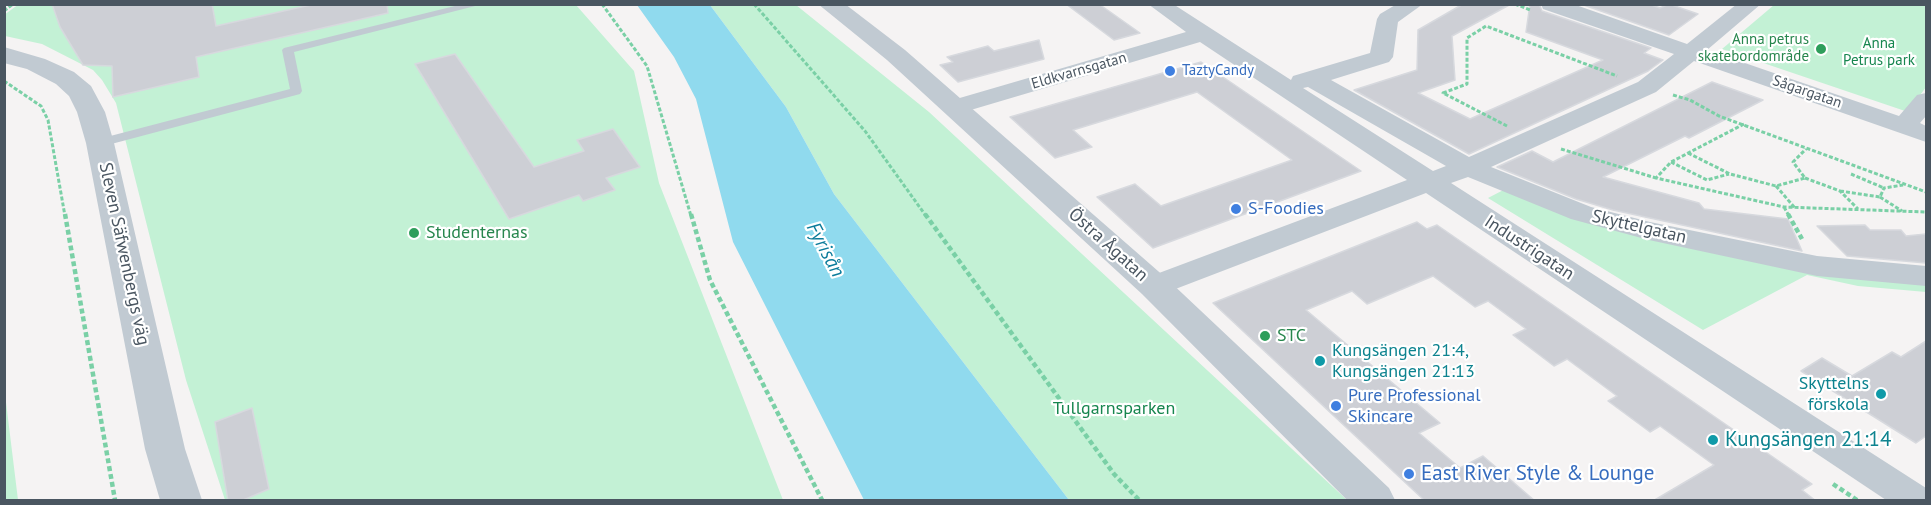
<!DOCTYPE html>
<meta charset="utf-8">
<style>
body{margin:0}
#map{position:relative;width:1931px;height:505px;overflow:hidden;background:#f5f3f3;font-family:"PT Sans",sans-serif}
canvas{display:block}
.frame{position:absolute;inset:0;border:6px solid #4a5661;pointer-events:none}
</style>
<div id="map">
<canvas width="1931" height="505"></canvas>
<div class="frame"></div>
</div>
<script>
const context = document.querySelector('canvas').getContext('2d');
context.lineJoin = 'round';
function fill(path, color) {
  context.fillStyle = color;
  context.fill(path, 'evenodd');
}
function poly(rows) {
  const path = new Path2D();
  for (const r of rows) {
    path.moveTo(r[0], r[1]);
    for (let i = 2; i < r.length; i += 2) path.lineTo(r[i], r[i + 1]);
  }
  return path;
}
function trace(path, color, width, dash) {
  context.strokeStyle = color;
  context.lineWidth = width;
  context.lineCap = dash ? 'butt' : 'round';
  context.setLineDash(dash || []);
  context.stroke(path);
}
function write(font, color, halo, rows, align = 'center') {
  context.font = font + ' "PT Sans",sans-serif';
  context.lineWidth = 4.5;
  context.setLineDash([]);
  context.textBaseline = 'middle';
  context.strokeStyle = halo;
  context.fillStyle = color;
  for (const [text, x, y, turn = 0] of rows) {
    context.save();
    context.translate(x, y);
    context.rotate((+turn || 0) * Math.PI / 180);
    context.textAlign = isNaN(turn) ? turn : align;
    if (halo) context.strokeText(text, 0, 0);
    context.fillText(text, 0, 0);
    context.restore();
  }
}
fill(poly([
 [19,4,576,5,634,71,659,183,783,500,225,500,186,380,116,103,102,80,93,70,42,44,5,36,4,15],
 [710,5,796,5,929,112,1347,500,1069,500,834,194,786,107],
 [1774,5,1926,5,1926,87,1908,112,1722,49],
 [1515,184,1644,232,1853,276,1926,283,1926,292,1858,286,1807,275,1703,330,1488,198],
 [5,394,18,500,5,500]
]), '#c3f1d5');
fill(poly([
 [637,5,710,5,786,107,834,194,1069,500,864,500,733,242,696,99,674,57]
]), '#90daee');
const building = poly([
 [52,4,212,4,216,26,315,4,387,4,388,13,196,57,199,77,113,97,112,66,83,65,60,27,52,4],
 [1066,4,1099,4,1140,33,1114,40,1066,4],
 [1463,4,1511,4,1452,36,1455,80,1418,93,1470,119,1603,60,1526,32,1530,4,1539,4,1542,11,1651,48,1644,53,1663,60,1648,71,1469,154,1354,90,1417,70,1418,30,1463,4],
 [1581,4,1649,4,1660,8,1669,4,1698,14,1669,35,1581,4],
 [1039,40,1044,59,958,82,940,65,953,62,947,57,988,46,994,51,1039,40],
 [455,54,534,167,584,151,577,140,613,129,640,167,606,178,615,190,583,201,579,195,509,219,415,64,455,54],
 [1201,62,1361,171,1153,248,1097,197,1135,184,1161,206,1292,160,1197,92,1073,130,1092,147,1055,158,1010,117,1201,62],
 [1712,82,1763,100,1689,138,1685,136,1603,177,1699,203,1704,209,1788,219,1802,251,1613,210,1576,199,1497,167,1532,151,1553,162,1712,82],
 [1417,222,1427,229,1437,225,1812,484,1802,490,1816,501,1653,501,1714,465,1660,426,1650,432,1608,401,1617,396,1567,359,1554,366,1513,335,1526,329,1488,301,1475,307,1433,276,1367,304,1352,291,1306,310,1440,423,1419,433,1460,468,1483,456,1535,501,1425,501,1213,303,1417,222],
 [1865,225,1870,230,1901,230,1906,236,1926,234,1926,263,1847,256,1817,226,1865,225],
 [1926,341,1926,436,1916,443,1801,371,1822,358,1852,376,1892,352,1901,357,1926,341],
 [252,408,269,489,241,501,228,501,215,422,252,408]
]);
fill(building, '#cdcfd5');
trace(building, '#d7d9de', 1.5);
trace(poly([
 [602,4,647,66,691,216],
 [754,4,865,131,926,216],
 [1515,4,1530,10],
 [4,11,13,4],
 [4,81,41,106,48,120,65,216],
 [1673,95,1690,100,1719,116,1926,192],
 [1744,124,1671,162,1656,178,1784,207,1926,212],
 [1507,126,1443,93,1467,84,1467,38,1486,26,1617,76],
 [1561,149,1656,178],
 [1688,153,1730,174,1776,186,1805,178,1793,162,1806,149],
 [1671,162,1707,180,1729,174],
 [1851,174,1884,188],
 [1805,178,1840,191,1858,209],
 [1776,186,1795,208],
 [1840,191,1880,197,1884,188,1903,185],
 [1880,197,1902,211],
 [1784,207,1789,216]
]), '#7ad0a6', 3, [4, 2]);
trace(poly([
 [65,214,115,500],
 [691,214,710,280,822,500],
 [925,214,1114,474,1139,500],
 [1788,214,1802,239],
 [1833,484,1857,500]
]), '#7ad0a6', 4.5, [5, 3]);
fill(poly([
 [463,4,483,4,294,52,302,91,300,94,100,147,93,143,95,140,290,89,282,50,284,48,463,4]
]), '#c1cad2');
fill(poly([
 [1148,4,1173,4,1291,80,1293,76,1370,53,1377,19,1380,14,1397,4,1423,4,1398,22,1393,57,1389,62,1331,80,1469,157,1638,82,1674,54,1543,9,1541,4,1573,4,1687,44,1737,4,1761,4,1707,50,1899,116,1917,95,1926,93,1926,116,1920,123,1926,126,1926,142,1694,61,1656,92,1491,167,1591,207,1650,222,1817,256,1926,266,1926,286,1817,276,1649,240,1571,219,1468,177,1451,183,1926,488,1926,500,1886,500,1426,193,1165,293,1154,296,1143,293,1138,286,1143,279,1407,180,1200,42,964,112,955,114,946,112,943,107,946,102,1186,32,1148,4],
 [1308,87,1446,166,1433,171,1303,88,1308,87]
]), '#c1cad2');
fill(poly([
 [818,4,845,4,905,50,1166,278,1389,488,1395,500,1347,500,1142,294,887,60,818,4],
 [4,47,45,59,74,72,91,86,105,112,114,143,185,449,202,500,160,500,145,449,86,143,77,112,69,96,56,84,27,69,4,63,4,47]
]), '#c1cad2');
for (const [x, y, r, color] of [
 [1821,49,6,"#2e9e5b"],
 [1170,71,6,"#3f7fe0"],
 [1236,209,6,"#3f7fe0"],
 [414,233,6,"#2e9e5b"],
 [1265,336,6,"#2e9e5b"],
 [1320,361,6,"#0f9aa8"],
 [1881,394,6,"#0f9aa8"],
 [1336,406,6,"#3f7fe0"],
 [1713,440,6,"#0f9aa8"],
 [1409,474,6,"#3f7fe0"]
]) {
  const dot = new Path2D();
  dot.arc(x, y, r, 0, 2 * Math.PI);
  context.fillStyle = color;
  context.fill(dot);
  trace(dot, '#fff', 2);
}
write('15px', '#27864d', '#fff', [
 ["Anna petrus",1809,40],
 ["skatebordområde",1809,57]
], 'right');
write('15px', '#17864f', '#fff', [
 ["Anna",1879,44],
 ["Petrus park",1879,61]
]);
write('15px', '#4a5661', '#fff', [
 ["Eldkvarnsgatan",1079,71,-16],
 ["Sågargatan",1807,92,19]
]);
write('15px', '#366cbe', '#fff', [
 ["TaztyCandy",1182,71]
], 'left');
write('18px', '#366cbe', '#fff', [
 ["S-Foodies",1248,209],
 ["Pure Professional",1348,396],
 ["Skincare",1348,417]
], 'left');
write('18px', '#4a5661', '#fff', [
 ["Skyttelgatan",1639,227,13],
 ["Östra Ågatan",1108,245,42],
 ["Industrigatan",1529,248,33],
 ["Sleven Säfwenbergs väg",124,254,78]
]);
write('18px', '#27864d', '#fff', [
 ["Studenternas",426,233],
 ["STC",1277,336]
], 'left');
write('18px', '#0d838f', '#fff', [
 ["Kungsängen 21:4,",1332,351],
 ["Kungsängen 21:13",1332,372],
 ["Skyttelns",1869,384,"right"],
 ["förskola",1869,405,"right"]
], 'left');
write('18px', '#17864f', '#fff', [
 ["Tullgarnsparken",1114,409]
]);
write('italic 20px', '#0c7c9b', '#fff', [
 ["Fyrisån",825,250,62]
]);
write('21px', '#0d838f', '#fff', [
 ["Kungsängen 21:14",1725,440]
], 'left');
write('21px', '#366cbe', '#fff', [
 ["East River Style & Lounge",1421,474]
], 'left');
</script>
